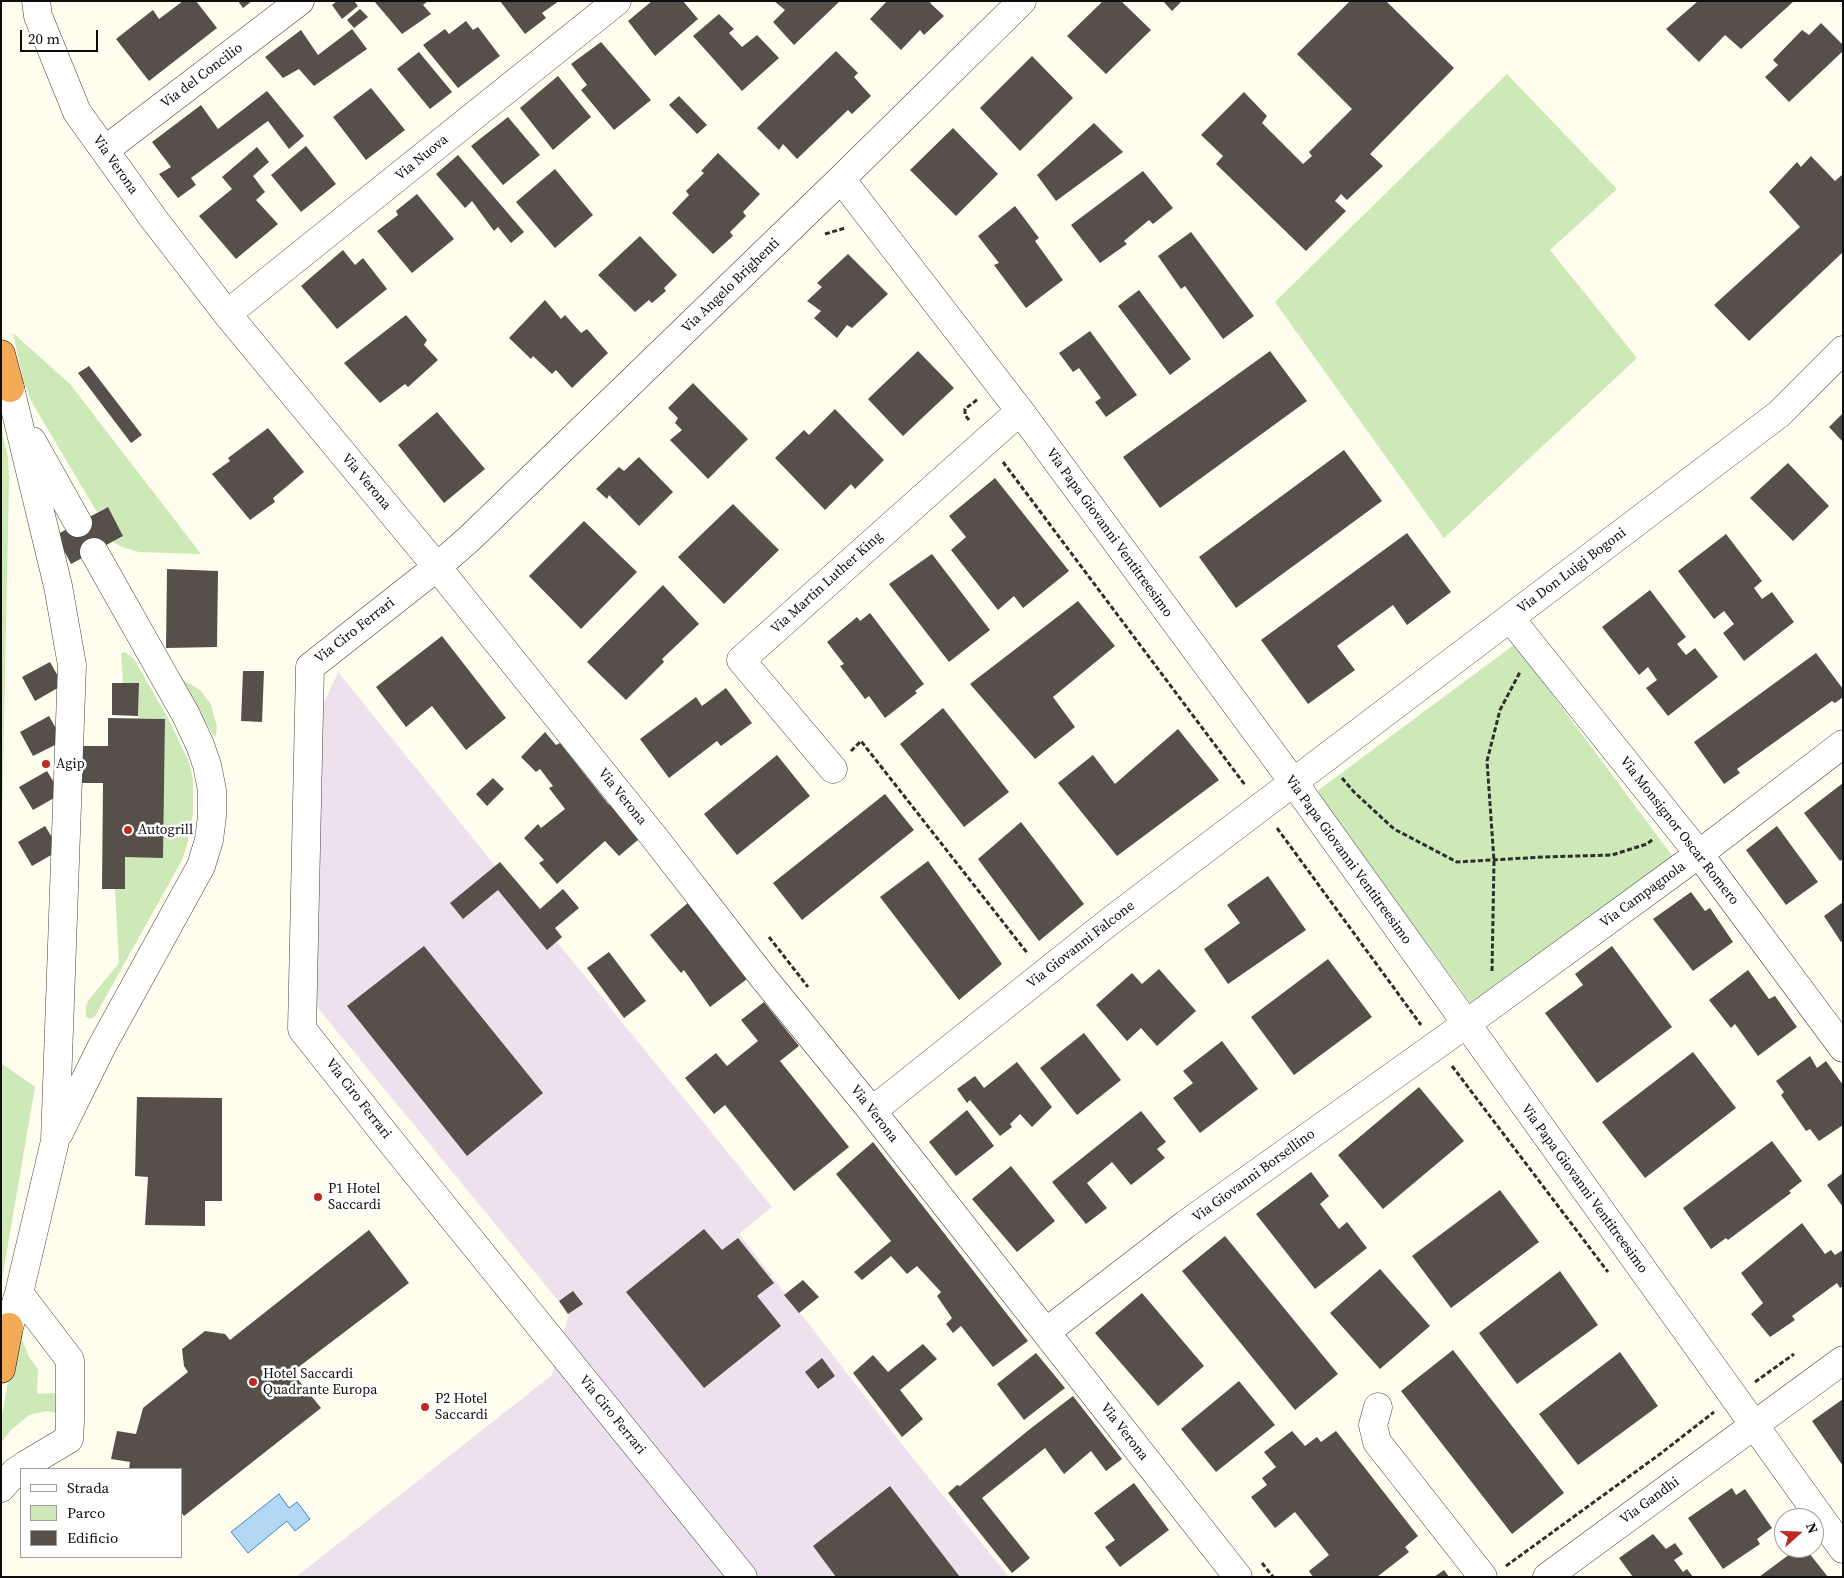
<!DOCTYPE html>
<style>
body{margin:0}
#map{position:relative;width:1844px;height:1578px;overflow:hidden;background:#fffded;font-family:"Source Serif 4",serif}
canvas{display:block}
.frame{position:absolute;inset:0;border:2px solid #0d0d0d;pointer-events:none}
.legend{position:absolute;left:20px;top:1468px;width:162px;height:90px;box-sizing:border-box;background:#fff;border:1px solid #9e9e9e;margin:0;padding:6px 9px;list-style:none;font-size:15px;color:#0d0d0d}
.legend li{display:flex;align-items:center;gap:10px;height:25px}
.legend b{width:25px;border:1px solid #9e9e9e}
.north{position:absolute;left:1774px;top:1508px;width:50px;height:50px;box-sizing:border-box;background:#fff;border:1px solid #9e9e9e;border-radius:50%;rotate:70deg;font-size:14px;font-weight:700;line-height:20px;text-align:center;color:#0d0d0d}
.north::after{content:'';display:block;margin:auto;width:18px;height:22px;background:#bd2a26;clip-path:polygon(50% 0,100% 100%,50% 72%,0 100%)}
.scale{position:absolute;left:20px;top:30px;width:78px;height:22px;box-sizing:border-box;border:2px solid #0d0d0d;border-top:0;padding-left:6px;font-size:15px;line-height:18px;white-space:nowrap;color:#0d0d0d;-webkit-text-stroke:4px #fff;paint-order:stroke}
</style>
<div id="map">
<canvas width="1844" height="1578"></canvas>
<div class="frame"></div>
<ul class="legend">
<li><b style="height:6px;background:#fff"></b>Strada</li>
<li><b style="height:14px;background:#cde9b7"></b>Parco</li>
<li><b style="height:14px;background:#564f4a"></b>Edificio</li>
</ul>
<div class="north">N</div>
<div class="scale">20 m</div>
</div>
<script>
const context = document.querySelector('canvas').getContext('2d');
context.lineJoin = 'round';
function fill(path, color) {
  context.fillStyle = color;
  context.fill(path, 'evenodd');
}
function poly(rows) {
  const path = new Path2D();
  for (const r of rows) {
    path.moveTo(r[0], r[1]);
    for (let i = 2; i < r.length; i += 2) path.lineTo(r[i], r[i + 1]);
  }
  return path;
}
function trace(path, color, width, dash) {
  context.strokeStyle = color;
  context.lineWidth = width;
  context.lineCap = dash ? 'butt' : 'round';
  context.setLineDash(dash || []);
  context.stroke(path);
}
function write(font, color, halo, rows, align = 'center') {
  context.font = font + ' "Source Serif 4",serif';
  context.lineWidth = 5;
  context.setLineDash([]);
  context.textBaseline = 'middle';
  context.strokeStyle = halo;
  context.fillStyle = color;
  for (const [text, x, y, turn = 0] of rows) {
    context.save();
    context.translate(x, y);
    context.rotate((+turn || 0) * Math.PI / 180);
    context.textAlign = isNaN(turn) ? turn : align;
    if (halo) context.strokeText(text, 0, 0);
    context.fillText(text, 0, 0);
    context.restore();
  }
}
fill(poly([
 [338,672,772,1207,739,1234,908,1452,1009,1577,296,1577,552,1375,569,1314,313,1002,323,705]
]), '#ece1ec');
fill(poly([
 [1507,74,1617,189,1550,250,1637,358,1444,538,1275,302],
 [13,333,70,384,201,554,139,552,122,547,113,542,123,536,107,507,97,512,31,401,23,379],
 [1,428,8,458,9,479,1,871],
 [1515,644,1673,857,1472,1005,1316,792],
 [125,652,134,659,168,718,189,762,193,779,193,813,187,846,181,862,95,1016,91,1019,86,1017,86,1007,88,1001,119,963,115,889,125,857,163,857,165,719,138,718,139,683,123,683,121,653],
 [180,678,200,690,207,699,211,705,217,727,215,738],
 [1,1063,35,1087,1,1285],
 [18,1329,29,1357,38,1369,37,1394,55,1393,56,1413,46,1411,29,1415,11,1430,1,1443,2,1415]
]), '#cde9b7');
const water = poly([
 [279,1494,289,1508,297,1502,310,1519,295,1531,287,1521,248,1553,231,1532,279,1494]
]);
fill(water, '#b3d8f6');
trace(water, '#3a87cc', 1);
fill(poly([
 [183,1,196,1,217,28,149,81,116,39,153,10,159,19],
 [238,1,252,1,243,8],
 [337,1,354,1,358,6,342,19,332,5],
 [374,1,428,1,423,5,431,14,402,34],
 [500,1,559,1,542,13,546,18,525,34],
 [652,1,683,1,698,19,655,56,628,21],
 [774,1,840,1,794,45,773,22,785,10],
 [887,1,932,1,930,3,944,16,924,35,920,30,901,50,870,19],
 [1103,1,1121,1,1151,30,1106,74,1067,36],
 [1163,1,1182,1,1172,11],
 [1350,1,1386,1,1454,68,1370,154,1383,166,1347,200,1341,194,1335,201,1346,211,1306,251,1216,164,1223,156,1201,135,1244,92,1267,116,1262,123,1303,164,1312,156,1309,152,1352,109,1297,54],
 [1698,1,1794,1,1741,49,1725,35,1699,62,1666,29],
 [360,9,368,17,354,28,347,20],
 [719,14,734,29,729,33,742,47,757,35,779,58,742,91,693,36],
 [466,21,473,30,478,27,500,56,458,88,423,45,445,29,449,34],
 [1821,23,1843,45,1843,51,1789,102,1765,77,1778,65,1773,60,1802,30,1809,35],
 [352,29,367,49,314,86,299,69,283,78,265,57,301,30,318,55],
 [601,42,651,100,614,130,581,90,587,85,571,64],
 [836,51,858,73,854,77,871,96,852,114,848,110,797,159,783,144,779,150,757,128],
 [419,52,452,92,430,109,397,69],
 [1032,56,1073,98,1020,151,980,108],
 [558,76,591,117,553,150,520,108],
 [371,88,405,130,366,160,333,117],
 [267,91,304,136,289,149,268,121,191,178,196,185,178,198,159,174,171,167,152,142,201,105,218,129],
 [679,96,707,125,697,134,669,105],
 [508,117,540,155,503,185,471,146],
 [1094,123,1123,152,1056,201,1037,175],
 [953,128,998,174,956,216,910,170],
 [306,146,336,184,301,212,271,175],
 [257,147,269,162,253,176,265,192,256,200,278,224,236,259,199,216,232,189,222,177],
 [718,153,760,194,743,212,746,216,730,232,733,236,713,254,672,213,689,195,686,191,704,173,701,171],
 [458,155,524,232,511,243,498,227,494,231,472,201,465,208,436,174],
 [1811,156,1835,181,1843,174,1843,252,1749,341,1714,305,1800,227,1769,192,1797,162,1801,167],
 [555,169,593,215,555,248,516,202],
 [1143,171,1173,208,1153,224,1149,220,1124,241,1127,244,1100,263,1071,225],
 [417,194,454,239,412,273,377,231,398,215,396,211],
 [1015,206,1039,238,1035,241,1063,280,1026,308,994,265,999,263,978,236],
 [1191,232,1254,316,1223,339,1185,286,1181,289,1158,256],
 [640,236,677,275,664,288,666,291,652,303,649,300,635,312,598,275],
 [343,250,355,265,363,258,387,289,337,329,301,286],
 [848,254,888,294,852,328,847,325,837,338,814,318,821,311,807,301,822,287,817,283],
 [1139,290,1191,359,1170,375,1118,306],
 [545,300,561,319,565,315,581,333,587,329,608,353,572,388,556,370,552,374,533,356,531,359,509,338],
 [406,315,427,340,424,345,438,360,408,387,405,384,380,403,344,363],
 [1090,331,1137,395,1106,417,1095,402,1101,398,1079,368,1073,372,1059,353],
 [918,351,954,388,903,436,868,399],
 [1270,351,1307,401,1160,508,1123,457],
 [89,366,142,435,131,443,78,373],
 [693,383,748,439,708,479,670,440,682,430,675,423,678,418,668,408],
 [835,409,884,460,855,489,851,484,825,510,775,458,804,430,809,435],
 [437,412,485,469,444,503,398,445],
 [1843,413,1843,442,1829,427],
 [268,428,304,472,273,498,275,502,250,520,212,474,230,461,228,458],
 [1344,450,1382,501,1236,608,1199,557],
 [639,457,673,492,639,526,609,495,607,499,596,489,619,467,624,471],
 [1788,463,1829,506,1793,541,1750,498],
 [995,478,1069,571,1023,608,1014,596,998,610,951,550,966,537,949,516],
 [733,504,779,550,724,604,678,557],
 [108,507,123,536,71,564,56,535],
 [584,521,637,572,581,629,529,576],
 [1407,533,1451,592,1407,625,1393,605,1337,646,1355,670,1308,704,1261,640],
 [1726,534,1762,581,1754,588,1762,599,1772,592,1794,622,1744,661,1723,633,1734,624,1724,611,1714,619,1678,571],
 [932,554,990,630,949,662,889,584],
 [167,569,218,571,217,647,166,648],
 [663,585,699,624,662,659,664,662,626,700,587,662],
 [1650,590,1686,637,1677,644,1686,655,1695,648,1718,677,1668,716,1646,688,1657,680,1648,667,1639,675,1602,627],
 [1078,601,1115,646,1053,697,1075,727,1035,759,970,684],
 [870,613,924,684,915,691,917,693,885,718,869,696,865,699,840,666,844,664,827,642,857,617,860,621],
 [442,636,506,718,466,750,432,706,406,727,376,687],
 [1816,653,1843,689,1843,697,1835,703,1832,701,1737,769,1740,773,1724,784,1694,742],
 [50,662,63,685,35,701,22,677],
 [243,671,264,671,262,722,241,721],
 [112,683,139,683,138,716,112,715],
 [726,688,752,723,721,746,717,741,669,778,640,739,696,697,702,706],
 [943,708,1009,792,964,827,900,744],
 [49,716,63,741,33,756,20,732],
 [108,718,165,719,163,858,125,857,125,889,102,889,103,783,82,783,83,746,108,746],
 [1178,729,1219,780,1117,856,1058,783,1093,755,1115,784],
 [545,732,556,745,560,743,609,805,611,803,639,839,619,856,605,841,557,884,539,863,544,860,524,838,538,824,541,828,565,809,549,788,553,786,540,769,536,772,521,757],
 [777,755,810,796,737,855,704,814],
 [47,771,61,794,33,810,19,787],
 [493,778,504,789,487,806,476,794],
 [1843,783,1843,859,1840,861,1804,813],
 [885,794,914,830,802,920,773,883],
 [1021,822,1084,904,1039,941,978,859],
 [45,826,60,850,32,866,18,842],
 [1777,826,1818,882,1786,905,1746,850],
 [928,861,1002,964,959,1000,880,897],
 [500,862,540,909,563,889,579,908,555,928,562,937,547,950,498,890,463,919,450,903],
 [1268,876,1306,930,1228,984,1204,949,1240,923,1227,905],
 [1691,892,1705,911,1710,908,1733,942,1693,971,1653,919],
 [689,902,720,942,718,943,747,979,710,1007,684,970,681,973,650,935],
 [1843,902,1843,941,1841,942,1824,916],
 [424,946,543,1093,467,1156,347,1006],
 [1612,946,1672,1027,1597,1083,1545,1013,1583,985,1575,974],
 [609,952,646,1001,624,1018,587,968],
 [1328,959,1372,1017,1294,1075,1251,1017],
 [1159,969,1196,1011,1157,1046,1141,1028,1127,1041,1096,1005,1132,973,1142,984],
 [1748,970,1769,999,1775,996,1797,1027,1758,1056,1735,1024,1731,1028,1709,1000],
 [764,1002,799,1046,780,1061,849,1147,794,1191,725,1105,714,1114,685,1078,716,1053,727,1066,758,1041,741,1020],
 [1084,1033,1121,1080,1077,1115,1040,1068],
 [1222,1041,1258,1089,1200,1133,1173,1098,1193,1083,1183,1071],
 [1693,1052,1736,1108,1645,1178,1602,1122],
 [1810,1056,1817,1068,1826,1061,1843,1085,1843,1125,1819,1141,1810,1129,1806,1131,1781,1095,1784,1092,1776,1081],
 [1017,1062,1052,1107,1032,1127,1020,1114,1010,1124,1012,1127,1000,1136,970,1100,967,1103,957,1089,975,1076,984,1088],
 [1419,1087,1464,1141,1383,1209,1338,1155],
 [137,1097,222,1098,222,1201,205,1201,205,1226,145,1225,148,1177,135,1176],
 [967,1110,994,1146,956,1176,929,1142],
 [1141,1111,1166,1142,1157,1149,1165,1158,1131,1185,1112,1162,1087,1183,1107,1208,1086,1224,1052,1182],
 [1772,1141,1802,1181,1789,1191,1791,1193,1728,1240,1726,1238,1711,1249,1683,1208],
 [873,1142,1028,1341,993,1367,961,1326,953,1333,946,1324,952,1318,937,1296,941,1292,917,1266,907,1274,891,1256,862,1280,854,1272,891,1241,836,1174],
 [1011,1166,1055,1221,1017,1252,972,1199],
 [1311,1172,1329,1196,1320,1204,1339,1229,1347,1222,1367,1248,1315,1289,1256,1214],
 [1843,1173,1843,1207,1827,1185],
 [1500,1190,1539,1242,1451,1308,1412,1256],
 [1802,1223,1825,1254,1831,1250,1835,1255,1843,1250,1843,1286,1840,1288,1837,1283,1792,1316,1795,1320,1770,1337,1751,1314,1763,1303,1741,1273],
 [704,1229,722,1250,738,1238,774,1283,757,1296,781,1326,704,1388,626,1292],
 [369,1230,409,1283,292,1372,321,1408,184,1516,181,1512,181,1469,129,1469,130,1462,111,1459,117,1431,136,1434,143,1408,188,1372,184,1366,182,1349,205,1331,225,1334,230,1340],
 [1225,1236,1338,1374,1295,1410,1182,1271],
 [1380,1269,1430,1326,1380,1369,1330,1313],
 [1560,1271,1598,1325,1517,1384,1479,1333],
 [803,1280,819,1297,799,1313,784,1295],
 [573,1291,583,1304,568,1314,559,1301],
 [1142,1293,1204,1366,1158,1406,1095,1333],
 [923,1344,937,1359,900,1390,923,1419,902,1437,853,1373,873,1355,888,1372],
 [1453,1350,1564,1493,1512,1534,1401,1391],
 [1620,1352,1658,1406,1578,1465,1539,1414],
 [1036,1353,1065,1388,1024,1420,997,1384],
 [822,1358,835,1376,818,1389,805,1372],
 [1239,1381,1275,1425,1216,1472,1181,1429],
 [1073,1396,1122,1459,1106,1471,1091,1451,1064,1474,1045,1448,982,1498,1030,1558,1012,1573,948,1493,957,1485,960,1486,1030,1429],
 [1843,1399,1843,1466,1812,1421],
 [1292,1431,1305,1446,1317,1437,1321,1442,1336,1431,1418,1536,1405,1547,1409,1552,1377,1577,1313,1577,1309,1571,1329,1555,1295,1512,1275,1528,1251,1497,1267,1485,1262,1478,1276,1467,1264,1452],
 [1134,1483,1169,1530,1120,1567,1105,1547,1115,1540,1094,1513],
 [890,1486,960,1577,836,1577,813,1546],
 [1732,1488,1736,1495,1745,1489,1772,1528,1757,1539,1760,1544,1723,1569,1688,1518],
 [1653,1534,1666,1549,1675,1543,1683,1554,1674,1560,1683,1572,1687,1569,1693,1577,1633,1577,1619,1558],
 [1798,1548,1805,1548,1828,1577,1759,1577],
 [1444,1570,1449,1577,1434,1577]
]), '#564f4a');
const minor = poly([
 [36,1,38,16,77,112,153,218,227,314,437,567,654,837,762,976,872,1111,1238,1577],
 [105,150,300,1],
 [841,179,1020,411,1294,783,1843,1549],
 [227,314,617,1],
 [32,441,78,523],
 [1510,618,1699,854,1843,1048],
 [833,769,741,660,1020,411],
 [872,1111,1109,922,1779,414,1843,350],
 [59,1133,102,1046,201,866,209,840,212,816,212,790,207,765,200,745,186,715,94,552],
 [9,1327,19,1293,55,1141,72,665,58,586,10,388],
 [1046,1332,1186,1224,1466,1024,1699,854,1843,744],
 [1378,1407,1373,1425,1377,1442,1483,1577],
 [1,1488,15,1472,27,1464,69,1439,70,1422,70,1360,19,1293],
 [743,1577,388,1138,302,1029,310,667,437,567,469,539,841,179,1022,1],
 [1547,1577,1843,1360]
]);
const highway = poly([
 [1,354,10,388],
 [1,1369,9,1327]
]);
trace(minor, '#404040', 29);
trace(highway, '#1e1e1e', 29);
trace(poly([
 [825,234,845,228],
 [969,420,965,415,965,409,978,399],
 [1003,462,1245,785],
 [851,751,861,741,1028,954],
 [1342,778,1354,792,1394,829,1457,862,1543,857,1612,855,1647,844,1653,839],
 [1277,828,1421,1025],
 [769,937,808,987],
 [1492,971,1494,861,1487,761,1500,710,1520,672],
 [1452,1066,1608,1272],
 [1755,1382,1794,1354],
 [1262,1563,1273,1577],
 [1506,1566,1660,1454,1714,1412]
]), '#2f2f2f', 3, [5, 2.5]);
trace(minor, '#fff', 28);
trace(highway, '#f3aa57', 28);
for (const [x, y, r, color] of [
 [46,764,5,"#bd2a26"],
 [128,830,5,"#bd2a26"],
 [318,1197,5,"#bd2a26"],
 [253,1382,5,"#bd2a26"],
 [425,1407,5,"#bd2a26"]
]) {
  const dot = new Path2D();
  dot.arc(x, y, r, 0, 2 * Math.PI);
  context.fillStyle = color;
  context.fill(dot);
  trace(dot, '#fff', 2);
}
write('14px', '#0d0d0d', '#fff', [
 ["Via del Concilio",202,76,-37],
 ["Via Nuova",422,158,-39],
 ["Via Verona",115,165,55],
 ["Via Angelo Brighenti",731,286,-44],
 ["Via Verona",366,482,50],
 ["Via Papa Giovanni Ventitreesimo",1109,533,54],
 ["Via Don Luigi Bogoni",1572,571,-37],
 ["Via Martin Luther King",827,583,-42],
 ["Via Ciro Ferrari",355,631,-38],
 ["Via Verona",622,797,51],
 ["Via Monsignor Oscar Romero",1679,831,52],
 ["Via Papa Giovanni Ventitreesimo",1348,860,54],
 ["Via Campagnola",1643,895,-36],
 ["Via Giovanni Falcone",1081,945,-38],
 ["Via Ciro Ferrari",358,1099,52],
 ["Via Verona",874,1114,52],
 ["Via Giovanni Borsellino",1254,1176,-36],
 ["Via Papa Giovanni Ventitreesimo",1584,1189,54],
 ["Via Ciro Ferrari",612,1415,51],
 ["Via Verona",1124,1432,52],
 ["Via Gandhi",1650,1501,-36]
]);
write('14px', '#0d0d0d', '#fff', [
 ["Agip",56,764],
 ["Autogrill",138,830],
 ["P1 Hotel",328,1189],
 ["Saccardi",328,1205],
 ["Hotel Saccardi",263,1374],
 ["Quadrante Europa",263,1390],
 ["P2 Hotel",435,1399],
 ["Saccardi",435,1415]
], 'left');
</script>
